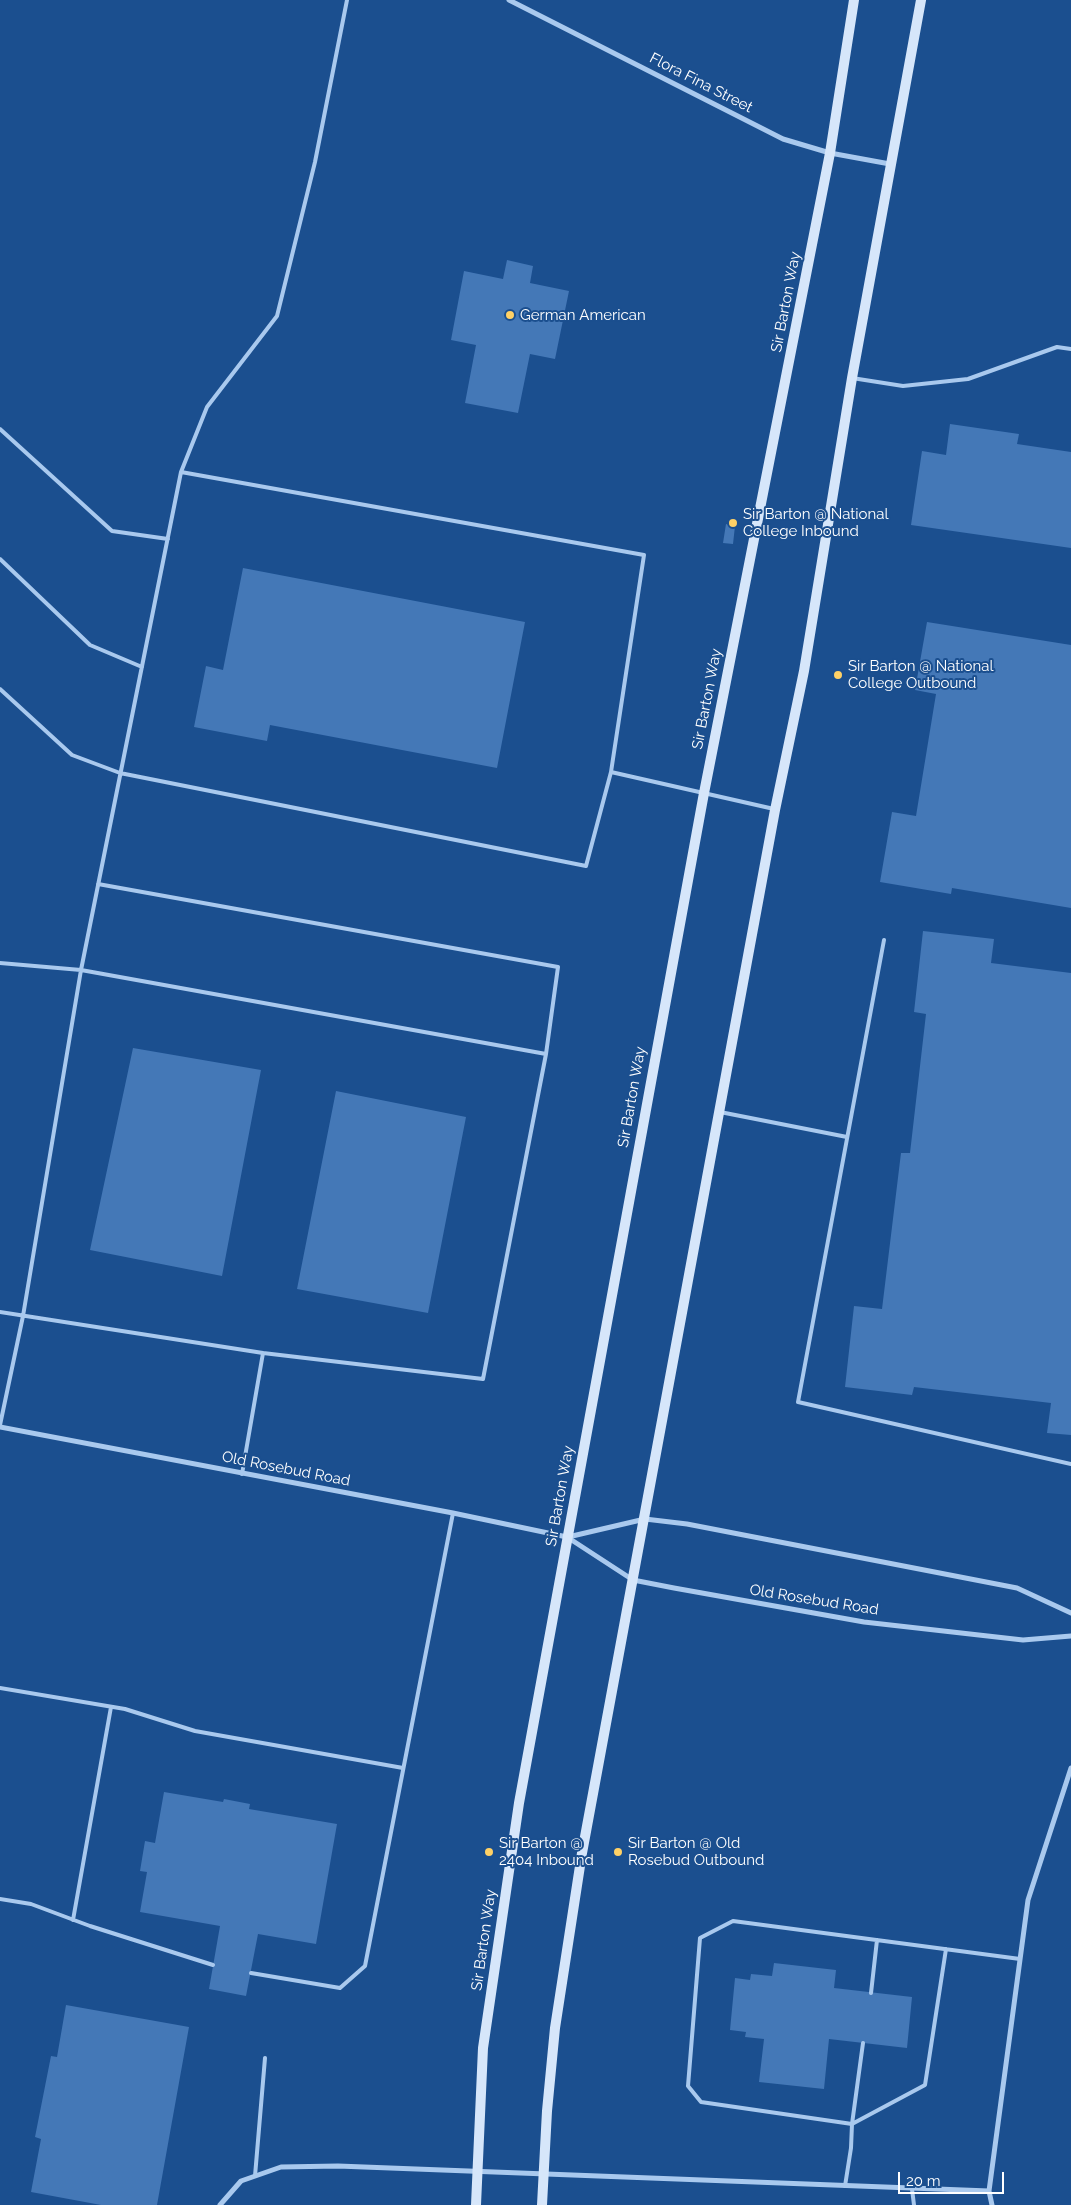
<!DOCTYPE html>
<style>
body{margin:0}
#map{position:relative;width:1071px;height:2205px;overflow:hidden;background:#1b4f8f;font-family:Raleway,sans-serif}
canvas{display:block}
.scale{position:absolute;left:898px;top:2172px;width:106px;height:22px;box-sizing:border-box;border:2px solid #fff;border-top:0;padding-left:6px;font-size:15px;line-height:18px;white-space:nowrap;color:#fff;-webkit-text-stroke:4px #1b4f8f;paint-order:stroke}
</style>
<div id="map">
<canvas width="1071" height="2205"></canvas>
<div class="scale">20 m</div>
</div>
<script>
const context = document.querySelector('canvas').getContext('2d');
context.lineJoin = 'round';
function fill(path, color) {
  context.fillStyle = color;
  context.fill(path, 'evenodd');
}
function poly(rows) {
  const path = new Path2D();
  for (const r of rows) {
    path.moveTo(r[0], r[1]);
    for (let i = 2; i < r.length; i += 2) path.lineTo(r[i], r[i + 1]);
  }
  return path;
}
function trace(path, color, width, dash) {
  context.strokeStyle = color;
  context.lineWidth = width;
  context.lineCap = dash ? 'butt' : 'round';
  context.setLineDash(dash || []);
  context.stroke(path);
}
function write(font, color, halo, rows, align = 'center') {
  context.font = font + ' Raleway,sans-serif';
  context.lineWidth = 4;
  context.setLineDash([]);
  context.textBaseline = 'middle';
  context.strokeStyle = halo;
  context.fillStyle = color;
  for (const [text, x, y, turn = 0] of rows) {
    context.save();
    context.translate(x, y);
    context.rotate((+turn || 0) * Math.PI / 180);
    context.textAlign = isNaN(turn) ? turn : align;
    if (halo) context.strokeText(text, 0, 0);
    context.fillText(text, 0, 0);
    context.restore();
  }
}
fill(poly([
 [507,260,533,266,530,283,569,291,555,359,530,354,518,413,465,403,476,345,451,340,464,271,503,279],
 [950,424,1019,434,1017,444,1071,452,1071,548,911,525,922,451,946,455],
 [726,524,735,526,733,544,723,543],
 [243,568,525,622,497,768,270,725,267,741,194,727,206,666,223,670],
 [927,622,1071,645,1071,908,952,888,951,894,880,882,892,812,916,816,936,694,915,690],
 [923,931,994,939,991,963,1071,973,1071,1435,1047,1433,1051,1403,914,1387,912,1395,845,1387,854,1306,882,1309,901,1153,910,1153,926,1014,914,1012],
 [133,1048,261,1070,222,1276,90,1250],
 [336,1091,466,1117,428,1313,297,1289],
 [164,1792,223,1802,224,1799,250,1804,249,1809,337,1824,316,1944,258,1934,246,1996,209,1989,220,1926,140,1912,147,1872,140,1871,145,1841,155,1843],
 [774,1963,836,1970,834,1988,912,1997,907,2048,829,2039,824,2089,759,2082,764,2039,745,2037,746,2032,730,2030,735,1978,750,1980,751,1974,772,1976],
 [66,2005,189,2027,157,2205,101,2205,31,2192,41,2139,35,2137,51,2056,57,2057]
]), '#4478b7');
trace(poly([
 [852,378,903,386,968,379,1057,347,1071,349],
 [0,429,112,531,168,539],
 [181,472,207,407,277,316,315,162,347,0],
 [0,559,90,645,142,667],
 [0,689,72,755,120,773,586,866,611,772],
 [98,884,558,967,546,1054],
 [884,940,798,1402,1071,1464],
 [0,963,81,970,181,472,644,555,611,772,774,809],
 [720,1112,847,1137],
 [0,1312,263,1353],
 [0,1425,23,1316,81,970,546,1054,483,1379,263,1353,242,1474],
 [0,1688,125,1709,195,1731,403,1768],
 [0,1899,31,1904,90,1926,213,1965],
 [73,1920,111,1707],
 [251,1973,340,1988,365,1966,453,1513],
 [871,1993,877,1940],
 [852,2124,925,2085,946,1949],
 [852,2124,863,2043],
 [255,2176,265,2058],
 [845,2186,851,2148,852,2124,701,2102,688,2086,700,1938,733,1921,1020,1959],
 [912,2189,914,2205]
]), '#a9c9ee', 4);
trace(poly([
 [509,0,783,139,830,153,890,164],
 [0,1427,453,1513,567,1537,633,1580,674,1588,864,1622,1023,1640,1071,1636],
 [568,1537,645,1519,687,1524,1017,1588,1071,1613],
 [220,2205,241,2181,281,2167,338,2166,989,2191],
 [992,2205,989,2191,1028,1900,1071,1768]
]), '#a9c9ee', 5);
trace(poly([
 [476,2205,483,2048,519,1803,704,793,830,153,854,0],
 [542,2205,547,2111,555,2028,582,1853,775,810,804,671,852,378,921,0]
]), '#d6e6fa', 10);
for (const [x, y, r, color] of [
 [510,315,5,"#ffd166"],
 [733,523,5,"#ffd166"],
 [838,675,5,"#ffd166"],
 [489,1852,5,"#ffd166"],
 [618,1852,5,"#ffd166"]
]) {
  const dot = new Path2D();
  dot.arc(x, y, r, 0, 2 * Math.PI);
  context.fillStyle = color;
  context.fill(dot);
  trace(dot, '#1b4f8f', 2);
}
write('15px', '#fff', '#1b4f8f', [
 ["Flora Fina Street",701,83,27],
 ["Sir Barton Way",786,302,-79],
 ["Sir Barton Way",707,699,-79],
 ["Sir Barton Way",632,1097,-80],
 ["Old Rosebud Road",286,1469,11],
 ["Sir Barton Way",560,1496,-80],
 ["Old Rosebud Road",814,1600,9],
 ["Sir Barton Way",484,1940,-82]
]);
write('15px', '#fff', '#1b4f8f', [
 ["German American",520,315],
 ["Sir Barton @ National",743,514],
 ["College Inbound",743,531],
 ["Sir Barton @ National",848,666],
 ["College Outbound",848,683],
 ["Sir Barton @",499,1843],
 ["2404 Inbound",499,1860],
 ["Sir Barton @ Old",628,1843],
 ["Rosebud Outbound",628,1860]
], 'left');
</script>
